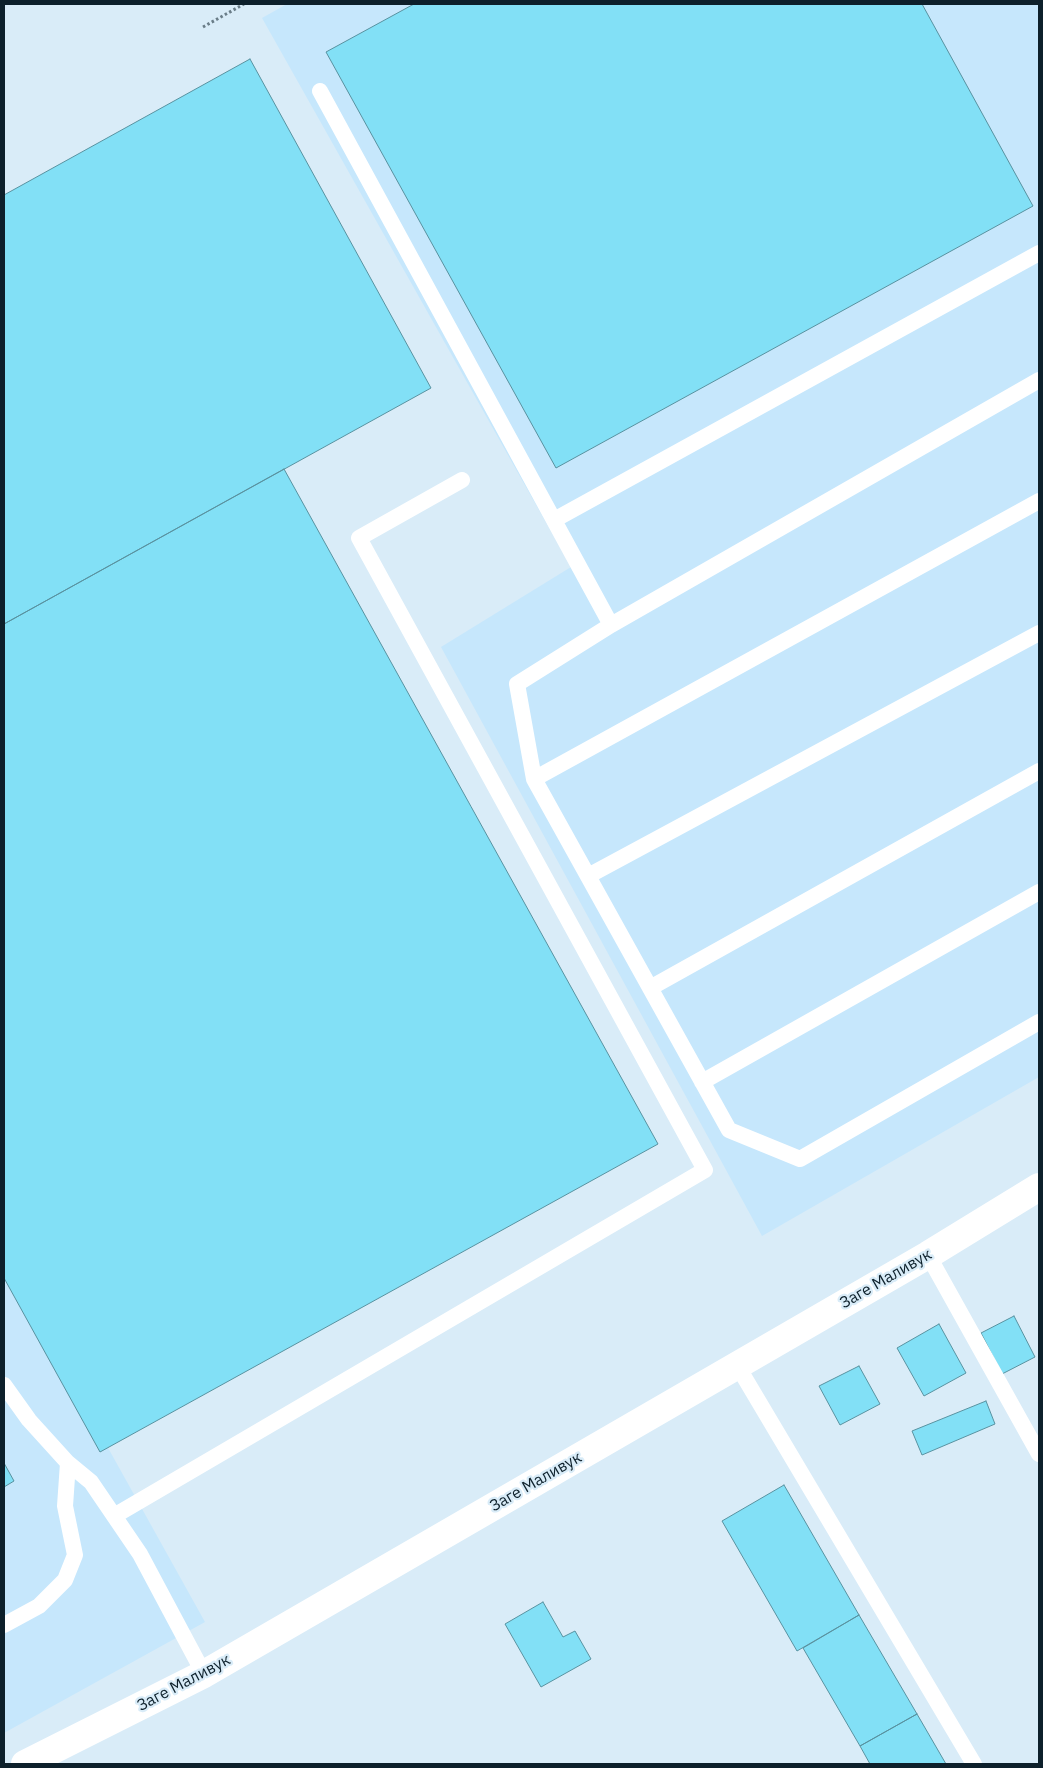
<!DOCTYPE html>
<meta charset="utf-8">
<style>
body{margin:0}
#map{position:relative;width:1043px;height:1768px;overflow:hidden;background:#d9ecf8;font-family:"IBM Plex Sans",sans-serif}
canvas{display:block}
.frame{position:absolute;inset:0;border:5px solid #0d202b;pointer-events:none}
</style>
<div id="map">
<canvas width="1043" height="1768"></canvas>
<div class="frame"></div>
</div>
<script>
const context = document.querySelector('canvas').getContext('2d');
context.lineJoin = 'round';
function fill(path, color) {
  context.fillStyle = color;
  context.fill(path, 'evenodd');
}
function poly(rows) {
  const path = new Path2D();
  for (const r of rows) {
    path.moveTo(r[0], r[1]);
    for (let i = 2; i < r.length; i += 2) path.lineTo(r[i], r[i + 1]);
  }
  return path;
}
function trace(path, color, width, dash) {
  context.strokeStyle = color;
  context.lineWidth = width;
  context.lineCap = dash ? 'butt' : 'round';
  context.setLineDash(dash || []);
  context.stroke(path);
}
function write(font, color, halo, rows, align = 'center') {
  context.font = font + ' "IBM Plex Sans",sans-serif';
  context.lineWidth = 4.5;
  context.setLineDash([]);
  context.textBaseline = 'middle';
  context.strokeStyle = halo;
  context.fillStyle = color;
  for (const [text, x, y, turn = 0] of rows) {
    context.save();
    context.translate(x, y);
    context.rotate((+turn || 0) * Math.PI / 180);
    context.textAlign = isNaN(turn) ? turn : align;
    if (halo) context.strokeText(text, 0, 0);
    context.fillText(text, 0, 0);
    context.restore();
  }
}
fill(poly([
 [287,4,1039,4,1039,1077,762,1236,441,647,571,567,262,18],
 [4,1261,205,1622,4,1733]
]), '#c6e7fc');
const building = poly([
 [414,4,922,4,1033,206,556,468,326,52,414,4],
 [250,59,431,388,4,624,4,195,250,59],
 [284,469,658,1144,100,1452,4,1278,4,624,284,469],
 [1014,1316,1035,1357,1002,1374,981,1333,1014,1316],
 [939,1324,966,1373,924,1396,897,1348,939,1324],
 [859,1366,880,1404,840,1425,819,1386,859,1366],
 [986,1401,995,1424,922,1455,912,1431,986,1401],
 [4,1463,14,1481,4,1487,4,1463],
 [784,1485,859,1615,797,1651,722,1521,784,1485],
 [543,1602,563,1637,575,1631,591,1659,541,1687,505,1624,543,1602],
 [859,1615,917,1714,860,1746,803,1648,859,1615],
 [917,1714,946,1764,870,1764,860,1746,917,1714]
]);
fill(building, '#82e0f6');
trace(building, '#5892a0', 1);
trace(poly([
 [203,27,244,4]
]), '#6a7d88', 3, [2.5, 2.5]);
trace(poly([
 [320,91,611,625,517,684,534,779,729,1130,800,1159,1039,1022],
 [554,520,1039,253],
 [611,625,1039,380],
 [534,779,1039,501],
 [588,876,1039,633],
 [650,988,1039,771],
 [702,1082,1039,892],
 [928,1255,1039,1454],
 [737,1365,974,1764],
 [4,1385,29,1420,68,1463,65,1506,75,1555,65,1580,39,1606,4,1625],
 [68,1463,91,1482,140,1554,204,1674],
 [114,1516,705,1170,359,538,462,480]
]), '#fff', 16);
trace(poly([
 [25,1764,204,1674,928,1255,1039,1187]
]), '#fff', 28);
write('16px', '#0d202b', '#d9ecf8', [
 ["Заге Маливук",886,1279,-30],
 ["Заге Маливук",536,1482,-30],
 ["Заге Маливук",184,1683,-28]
]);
</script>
